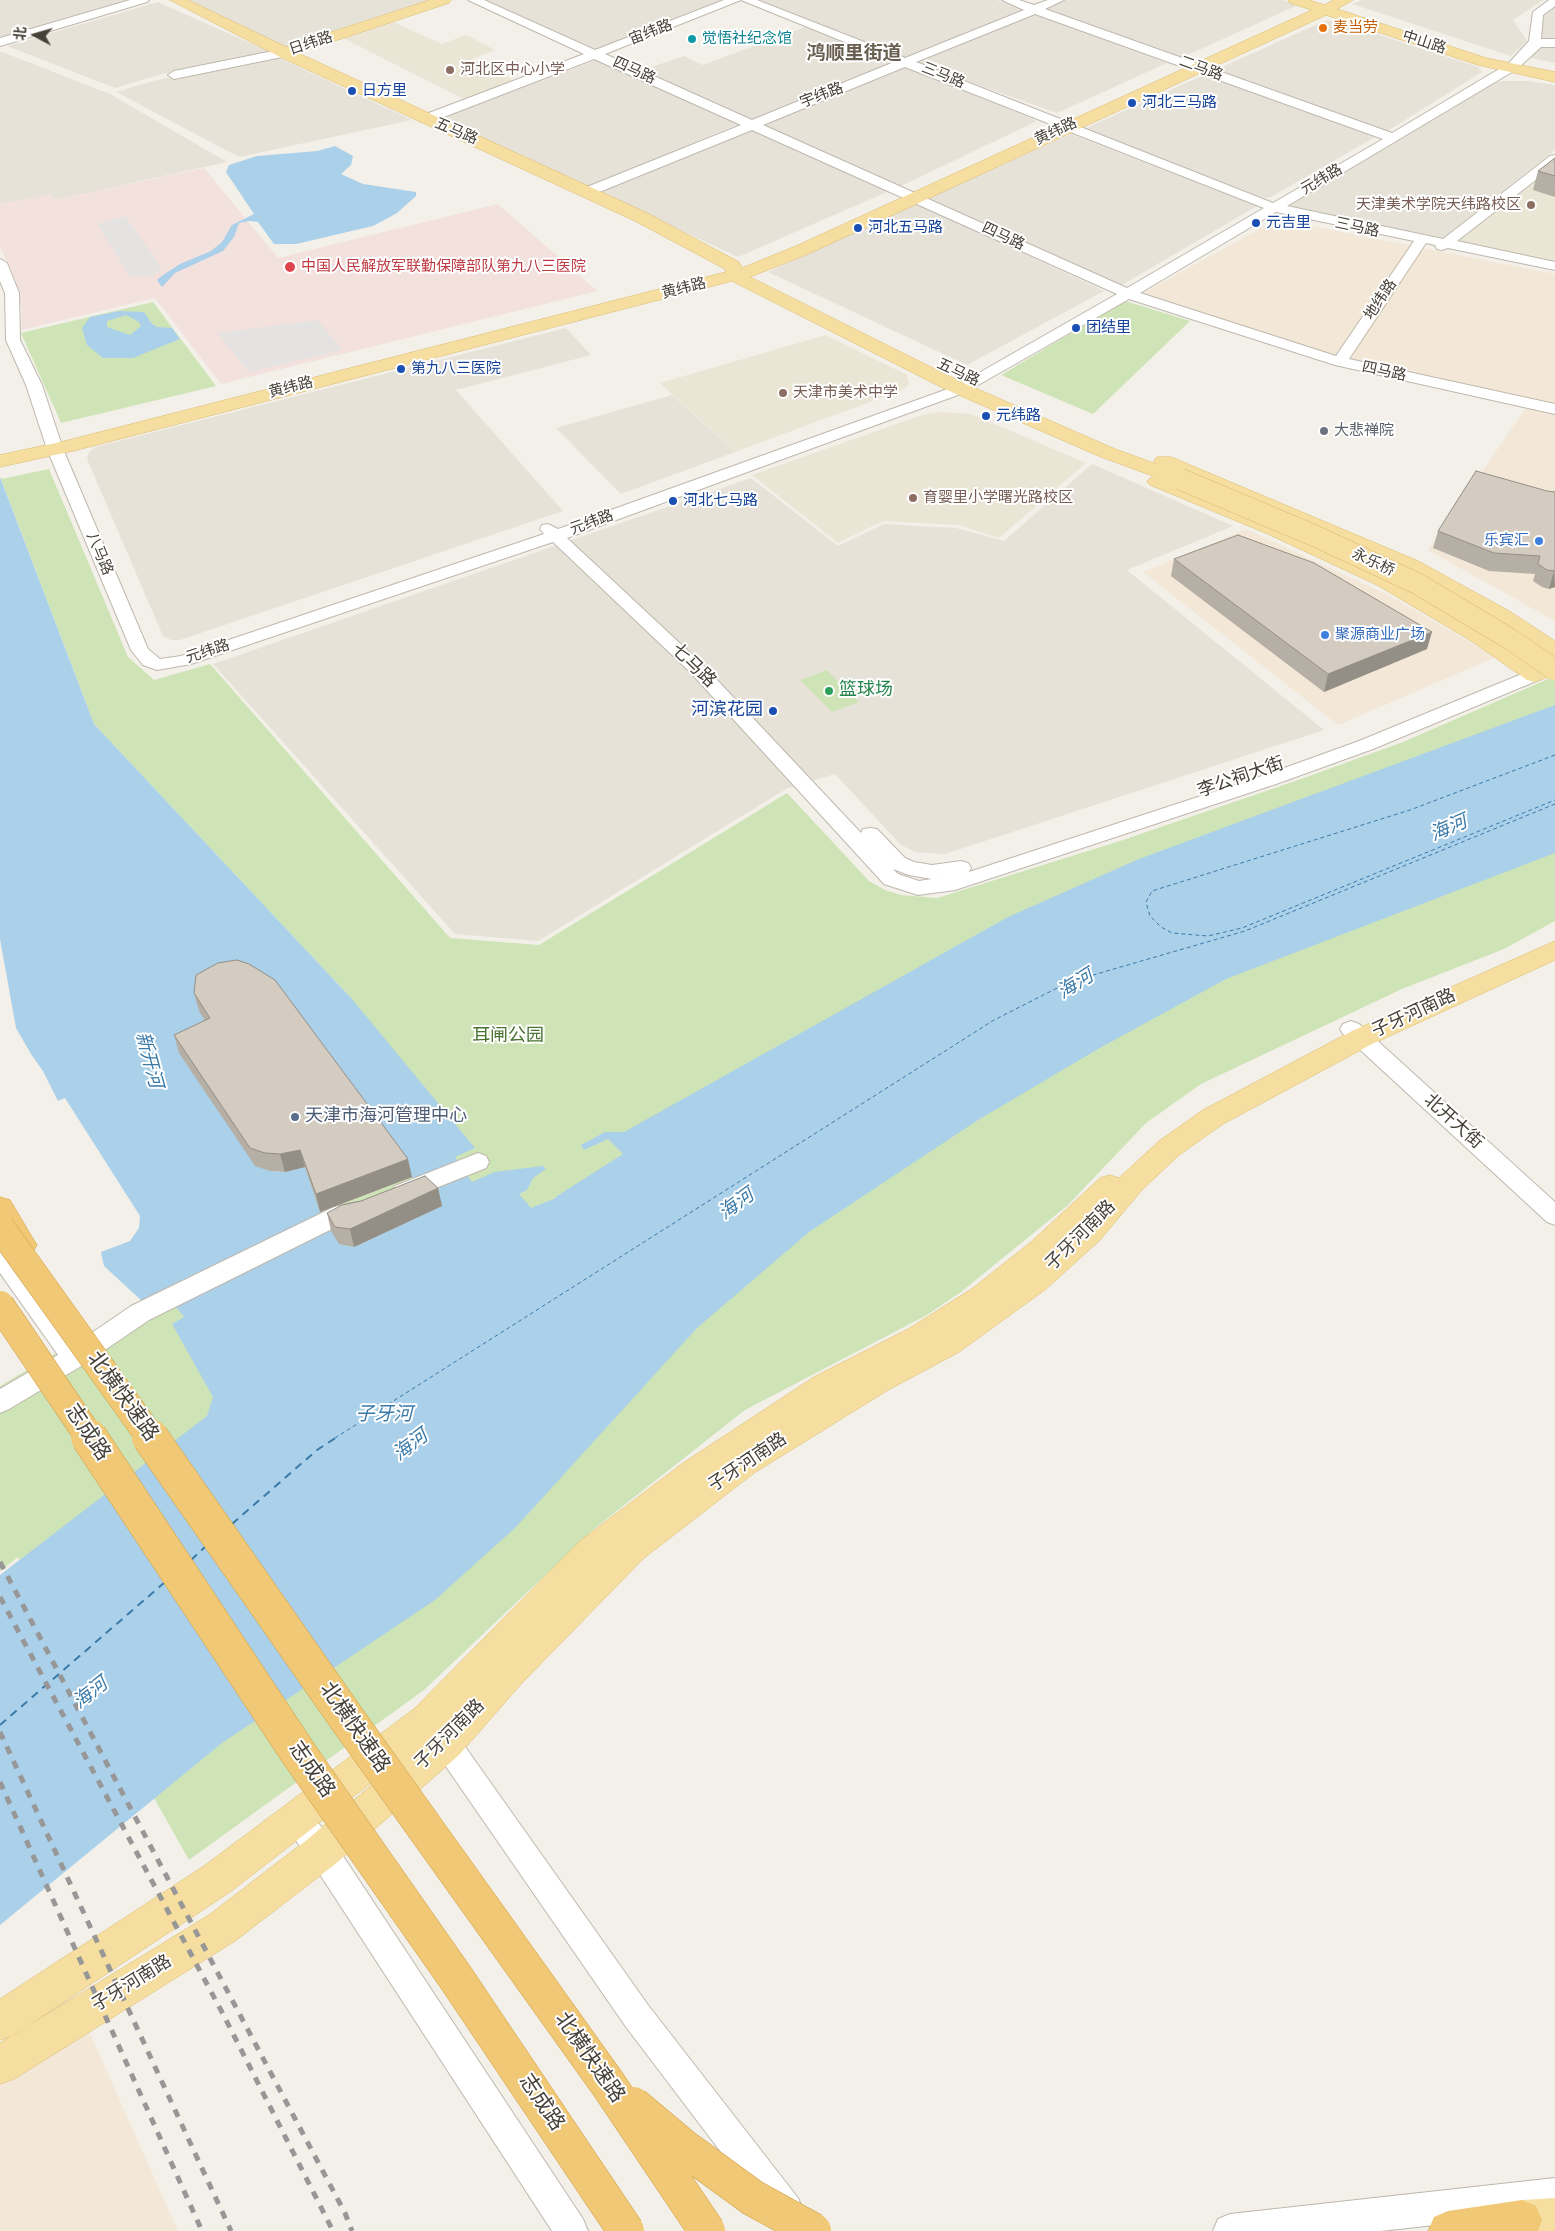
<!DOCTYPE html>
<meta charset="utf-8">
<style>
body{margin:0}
#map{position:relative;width:1555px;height:2231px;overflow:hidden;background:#f3f0e9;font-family:"Titillium Web","Noto Sans SC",sans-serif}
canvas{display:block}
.north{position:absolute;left:10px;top:10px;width:50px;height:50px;-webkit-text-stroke:4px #fff;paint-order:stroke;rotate:276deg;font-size:14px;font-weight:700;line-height:20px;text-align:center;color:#464138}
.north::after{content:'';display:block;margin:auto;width:18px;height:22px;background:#464138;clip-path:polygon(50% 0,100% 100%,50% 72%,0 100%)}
</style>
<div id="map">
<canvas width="1555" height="2231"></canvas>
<div class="north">北</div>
</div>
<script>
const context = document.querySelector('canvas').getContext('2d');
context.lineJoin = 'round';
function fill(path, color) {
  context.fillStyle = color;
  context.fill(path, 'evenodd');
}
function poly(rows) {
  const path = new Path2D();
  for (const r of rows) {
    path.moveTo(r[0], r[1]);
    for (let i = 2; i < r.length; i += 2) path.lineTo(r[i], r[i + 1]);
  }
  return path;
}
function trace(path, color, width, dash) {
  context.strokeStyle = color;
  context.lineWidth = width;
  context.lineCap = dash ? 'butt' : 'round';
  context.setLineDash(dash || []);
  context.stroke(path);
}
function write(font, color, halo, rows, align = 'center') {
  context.font = font + ' "Titillium Web","Noto Sans SC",sans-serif';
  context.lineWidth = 4;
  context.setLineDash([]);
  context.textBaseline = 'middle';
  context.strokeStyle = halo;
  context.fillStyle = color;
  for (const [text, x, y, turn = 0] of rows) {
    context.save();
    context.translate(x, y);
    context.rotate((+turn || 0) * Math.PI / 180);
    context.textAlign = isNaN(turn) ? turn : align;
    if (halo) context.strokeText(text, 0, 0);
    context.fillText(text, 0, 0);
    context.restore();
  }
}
fill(poly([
 [0,0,130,0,0,39],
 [185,0,429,0,284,47],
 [482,0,725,0,598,50],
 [755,0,997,0,1024,10,907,58],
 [1065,0,1283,0,1298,5,1181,58,1043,9],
 [1362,0,1543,0,1513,20,1527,41,1511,56,1352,4],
 [158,2,270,52,162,74,115,88,7,46],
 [1555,5,1555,41,1539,40,1542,14],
 [1034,13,1167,63,1057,113,917,63],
 [1327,20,1340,22,1478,67,1482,72,1386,132,1213,71],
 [805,27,896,63,752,121,640,71,684,56,703,65],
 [1540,45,1555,45,1555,63,1527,57],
 [0,51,110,94,227,162,56,200,50,195,0,204],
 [277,57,412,120,239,157,116,92,157,80],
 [597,60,738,124,589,187,438,119],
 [908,66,1037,121,901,186,759,124],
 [1206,74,1375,137,1271,197,1264,198,1084,129],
 [1503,81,1528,81,1555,85,1555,150,1443,238,1286,206,1494,83],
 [751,128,889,191,738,257,598,192],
 [1071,134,1257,206,1120,286,927,198],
 [916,203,1104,291,967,365,768,272],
 [566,328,591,355,456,390,563,511,180,640,171,640,163,636,87,459,89,452,95,447],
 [672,395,735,452,621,494,556,428],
 [1092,464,1233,526,1127,570,1324,730,945,854,915,852,901,845,835,774,786,789,538,941,455,934,213,664,751,478,838,546,884,524,956,528,1004,541]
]), '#e7e2d8');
fill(poly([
 [1286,221,1555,274,1555,621,1428,550,1528,405,1348,362,1139,295,1269,224],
 [1246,529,1388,595,1496,657,1338,725,1143,572],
 [73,1995,178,2231,0,2231,0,2047]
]), '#f3e7d7');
fill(poly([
 [393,22,442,44,466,35,495,50,472,59,515,81,464,99,343,38],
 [1555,167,1555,262,1457,242],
 [826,335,907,375,909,384,902,390,735,452,660,383],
 [940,412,971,414,1086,463,999,538,959,525,883,521,838,543,752,475,922,415]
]), '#ebe5d5');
fill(poly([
 [204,168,278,258,498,204,597,291,221,384,155,298,21,330,22,310,14,277,0,247,0,204,50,195,56,200]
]), '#f3e1de');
fill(poly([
 [1125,301,1190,321,1093,414,1001,375],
 [153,302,216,386,61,423,21,333],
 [49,469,128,657,154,680,210,664,450,938,539,945,787,793,869,881,885,890,901,895,937,898,1120,841,1301,779,1403,742,1555,676,1555,921,1504,949,1402,989,1201,1084,1146,1123,1068,1205,961,1292,927,1315,745,1410,594,1529,424,1690,189,1860,18,1557,0,1571,0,1386,129,1310,321,1214,285,1172,270,1171,255,1166,243,1148,287,1125,352,999,94,724,1,479],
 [827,670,859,702,832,712,800,680]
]), '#cfe4b6');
fill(poly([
 [125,216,162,268,151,277,130,276,97,224],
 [318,320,342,350,249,372,217,333]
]), '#e5e3e1');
fill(poly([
 [335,146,353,156,351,165,341,174,363,184,416,192,416,196,397,213,373,226,296,244,274,244,258,222,250,221,239,223,234,237,223,251,175,273,162,287,157,280,163,275,180,264,211,251,222,242,232,225,254,214,226,172,229,165,257,156,317,151],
 [120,311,144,312,152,324,157,327,172,328,180,339,133,358,103,358,87,345,82,328,90,317],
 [126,315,139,322,141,326,130,335,107,327,107,321],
 [0,477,94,724,352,999,475,1148,455,1157,472,1182,494,1172,543,1166,546,1169,533,1178,527,1190,519,1194,531,1208,556,1198,557,1196,623,1154,608,1139,584,1150,581,1145,605,1132,624,1132,1008,917,1139,859,1555,705,1555,853,1226,979,1098,1049,978,1120,809,1232,697,1328,516,1527,435,1600,222,1743,0,1925,0,1575,207,1416,213,1397,172,1324,184,1317,163,1291,143,1302,104,1266,101,1252,130,1241,139,1228,140,1216,65,1098,58,1101,43,1071,31,1054,16,1028,0,939],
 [279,998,416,1183,441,1206,354,1247,339,1244,321,1214,305,1167,285,1172,270,1171,216,1036]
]), '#abd0ea');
trace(poly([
 [1555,755,1410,810,1152,891,1146,902,1150,916,1161,927,1172,933,1208,936,1242,928,1555,800],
 [335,1438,994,1020,1069,982,1245,931,1555,804]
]), '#3a7aa9', 1, [4, 3]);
trace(poly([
 [232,1524,317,1450,337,1437],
 [191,1560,205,1547],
 [0,1725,165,1582]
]), '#3a7aa9', 2, [8, 6]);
const minor = poly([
 [130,0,149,0,147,2,0,46,0,38,130,0],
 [468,0,484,0,595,50,724,0,741,0,605,54,752,120,894,62,741,0,757,0,905,58,1024,10,1002,0,1019,0,1034,5,1048,0,1064,0,1045,9,1392,133,1509,63,1529,41,1533,12,1549,0,1555,0,1555,6,1543,15,1541,39,1555,39,1555,47,1541,47,1517,69,1287,206,1443,239,1550,156,1555,155,1555,165,1457,241,1555,262,1555,270,1448,248,1442,250,1437,249,1435,245,1426,243,1349,359,1555,404,1555,414,1335,365,1129,299,966,392,567,538,702,664,861,833,863,829,870,828,877,829,905,858,914,862,932,865,961,861,968,863,971,868,969,872,1265,775,1359,741,1529,671,1541,671,1544,675,1541,679,1373,749,1279,783,955,890,918,895,884,884,690,672,553,542,191,664,157,670,143,665,131,650,47,449,26,385,6,340,5,293,0,281,0,259,7,263,19,293,20,340,42,385,63,449,148,649,160,659,181,656,544,534,540,529,542,525,548,524,558,529,561,528,956,386,1117,294,752,130,592,195,582,195,580,192,582,189,741,125,594,59,431,122,421,122,420,119,421,116,584,54,468,0],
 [1035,14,1383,139,1273,203,916,62,1035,14],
 [905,67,1264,208,1127,288,763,125,905,67],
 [1276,212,1414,241,1336,356,1140,293,1276,212],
 [893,869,909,875,932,879,957,875,919,881,898,874,893,869],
 [283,49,287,50,289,53,287,56,174,79,168,75,174,71,283,49],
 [1351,1021,1359,1024,1555,1202,1555,1225,1547,1222,1343,1034,1340,1029,1343,1024,1351,1021],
 [478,1153,486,1156,489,1162,486,1168,403,1201,395,1198,391,1192,395,1186,478,1153],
 [357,1202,365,1205,369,1211,365,1217,346,1222,149,1320,83,1365,9,1409,0,1413,0,1389,58,1355,0,1273,0,1245,8,1247,77,1343,131,1306,334,1207,357,1202],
 [439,1720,449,1724,648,2005,798,2198,803,2210,798,2222,786,2227,774,2222,626,2027,429,1742,425,1733,429,1724,439,1720],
 [297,1804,307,1808,341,1853,583,2219,588,2231,552,2231,319,1873,287,1828,282,1818,287,1808,297,1804],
 [1555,2178,1555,2212,1380,2231,1213,2231,1218,2219,1230,2214,1555,2178]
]);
const major = poly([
 [170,0,188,0,286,47,430,0,451,0,449,3,298,53,647,213,739,262,742,268,796,246,1312,10,1290,3,1288,0,1309,0,1324,5,1334,0,1353,0,1337,9,1486,58,1555,72,1555,82,1478,65,1326,15,808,254,750,277,959,381,1115,449,1156,464,1154,461,1157,457,1171,457,1418,561,1509,611,1555,641,1555,658,1547,656,1493,621,1404,569,1190,479,1182,484,1282,526,1391,577,1489,632,1537,666,1555,659,1555,674,1535,682,1527,680,1473,642,1377,585,1268,534,1150,485,1147,481,1153,476,1101,457,945,389,732,281,73,451,0,467,0,455,65,441,726,272,725,269,635,221,278,56,170,0],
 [1555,941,1555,960,1370,1045,1223,1124,1179,1155,1141,1191,1100,1240,1046,1289,959,1352,888,1390,754,1473,644,1558,521,1684,459,1755,334,1865,235,1941,14,2079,0,2084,0,2043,209,1915,308,1839,402,1759,230,1892,14,2035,0,2040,0,1999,204,1866,415,1708,580,1541,683,1463,814,1377,910,1328,973,1288,1031,1242,1100,1178,1110,1175,1119,1178,1159,1141,1203,1110,1352,1031,1555,941],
 [1555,2198,1555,2231,1506,2231,1502,2220,1508,2206,1522,2200,1555,2198]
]);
const highway = poly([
 [0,1197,10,1200,32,1237,37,1245,32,1253,22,1256,12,1253,0,1233,0,1197],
 [1522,2200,1536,2206,1542,2220,1538,2231,1428,2231,1434,2217,1448,2211,1522,2200]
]);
trace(minor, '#beb8ad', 2);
trace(major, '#dabb71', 1);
trace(highway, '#d09f47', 1);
fill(minor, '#fff');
fill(major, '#f5dea0');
fill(highway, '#f1c976');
trace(poly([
 [0,1562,345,2213,352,2231],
 [0,1597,223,2014,333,2231],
 [0,1732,231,2231],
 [0,1782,202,2231]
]), '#979797', 5, [8, 8]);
const majorBridge = poly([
 [1180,479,1313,535,1418,584,1510,639,1555,670]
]);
const highwayBridgeFar1 = poly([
 [0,1227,151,1438],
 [0,1305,90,1438]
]);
const highwayBridge = poly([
 [89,1437,299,1754,456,1978,626,2231],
 [150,1437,345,1716,608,2084,707,2231],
 [633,2105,683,2147,753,2198,813,2231]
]);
trace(majorBridge, '#dabb71', 22, []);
trace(highwayBridgeFar1, '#d09f47', 29, []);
trace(highwayBridge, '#d09f47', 37, []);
trace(majorBridge, '#f5dea0', 21);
trace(highwayBridgeFar1, '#f1c976', 28);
trace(highwayBridge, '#f1c976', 36);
fill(poly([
 [1555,158,1555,197,1533,190,1538,171],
 [1547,491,1555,492,1555,587,1549,589,1542,587,1533,581,1535,574,1489,571,1433,548,1438,531],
 [1174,559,1427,649,1324,692,1171,576],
 [194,993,412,1177,320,1212,305,1167,285,1172,270,1171,255,1166,179,1053,174,1035,205,1021,199,1011],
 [438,1188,442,1206,354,1247,339,1244,331,1231,327,1213]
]), '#b6afa5');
fill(poly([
 [1554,571,1555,587,1549,589],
 [1432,632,1427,649,1324,692,1328,674],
 [300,1150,305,1167,285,1172,280,1154],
 [408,1159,412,1177,320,1212,316,1194],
 [438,1188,442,1206,354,1247,350,1229]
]), '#948f86');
const building = poly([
 [1555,158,1555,176,1538,171,1555,158],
 [1476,471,1547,491,1555,492,1555,571,1547,570,1538,564,1540,556,1494,553,1438,531,1476,471],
 [1238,535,1314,563,1432,632,1328,674,1174,559,1238,535],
 [237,960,249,964,275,980,408,1159,316,1194,300,1150,280,1154,265,1153,250,1148,174,1035,210,1018,194,993,196,975,218,963,237,960],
 [425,1176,438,1188,350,1229,335,1227,327,1213,342,1205,361,1201,425,1176]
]);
fill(building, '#d4ccc0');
trace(building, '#948f86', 1);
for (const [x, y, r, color] of [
 [1323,28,5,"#e8710a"],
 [692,39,5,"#0f9aa8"],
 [450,70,5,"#8d6e63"],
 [352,91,5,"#1a4fb4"],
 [1132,103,5,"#1a4fb4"],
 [1531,205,5,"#8d6e63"],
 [1256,223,5,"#1a4fb4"],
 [858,228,5,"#1a4fb4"],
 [290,267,6,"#e0444e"],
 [1076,328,5,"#1a4fb4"],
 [401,369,5,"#1a4fb4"],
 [783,393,5,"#8d6e63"],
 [986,416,5,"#1a4fb4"],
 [1324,431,5,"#6b7280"],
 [913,498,5,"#8d6e63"],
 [673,501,5,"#1a4fb4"],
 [1539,541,5,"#3f7fe0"],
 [1325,635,5,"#3f7fe0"],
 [829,691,5,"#2e9e5b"],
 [773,711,5,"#1a4fb4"],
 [295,1117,5,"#5c6f8a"]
]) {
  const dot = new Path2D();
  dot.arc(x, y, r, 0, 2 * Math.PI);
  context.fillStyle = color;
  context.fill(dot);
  trace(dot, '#fff', 2);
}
write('15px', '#c56008', '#fff', [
 ["麦当劳",1333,28]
], 'left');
write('15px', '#464138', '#fff', [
 ["宙纬路",651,33,-21],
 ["中山路",1424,43,18],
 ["日纬路",311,44,-18],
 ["二马路",1201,69,20],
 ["四马路",634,71,24],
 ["三马路",943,76,22],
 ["宇纬路",822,96,-21],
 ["五马路",456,132,23],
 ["黄纬路",1056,132,-25],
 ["元纬路",1322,180,-30],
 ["三马路",1357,228,12],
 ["四马路",1003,237,25],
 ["黄纬路",684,289,-14],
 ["地纬路",1381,300,-56],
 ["四马路",1384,372,12],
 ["五马路",958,373,25],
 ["黄纬路",291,388,-14],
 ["元纬路",592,523,-20],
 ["八马路",99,554,67],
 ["永乐桥",1373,563,25],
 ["元纬路",208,652,-18]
]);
write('15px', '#0d838f', '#fff', [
 ["觉悟社纪念馆",702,39]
], 'left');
write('15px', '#785e54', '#fff', [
 ["河北区中心小学",460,70],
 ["天津美术学院天纬路校区",1521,205,"right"],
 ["天津市美术中学",793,393],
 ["育婴里小学曙光路校区",923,498]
], 'left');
write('15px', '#164399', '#fff', [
 ["日方里",362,91],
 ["河北三马路",1142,103],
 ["元吉里",1266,223],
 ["河北五马路",868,228],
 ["团结里",1086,328],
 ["第九八三医院",411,369],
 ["元纬路",996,416],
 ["河北七马路",683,501]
], 'left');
write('15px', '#be3a42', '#fff', [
 ["中国人民解放军联勤保障部队第九八三医院",301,267]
], 'left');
write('15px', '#5b616d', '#fff', [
 ["大悲禅院",1334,431]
], 'left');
write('15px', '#366cbe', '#fff', [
 ["乐宾汇",1529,541],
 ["聚源商业广场",1335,635,"left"]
], 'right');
write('18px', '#464138', '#fff', [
 ["七马路",693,666,44],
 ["李公祠大街",1241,778,-19],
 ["子牙河南路",1414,1014,-25],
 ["北开大街",1453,1122,42],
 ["子牙河南路",1081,1236,-45],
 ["子牙河南路",748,1463,-34],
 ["子牙河南路",450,1735,-45],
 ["子牙河南路",132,1984,-32]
]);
write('18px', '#27864d', '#fff', [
 ["篮球场",839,691]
], 'left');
write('18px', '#164399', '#fff', [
 ["河滨花园",763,711]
], 'right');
write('18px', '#497330', '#fff', [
 ["耳闸公园",508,1037]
]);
write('18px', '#4e5e75', '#fff', [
 ["天津市海河管理中心",305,1117]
], 'left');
write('bold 19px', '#685f50', '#fff', [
 ["鸿顺里街道",854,54]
]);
write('italic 19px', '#3a7aa9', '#fff', [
 ["海河",1449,829,-23],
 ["海河",1076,985,-32],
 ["新开河",148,1060,75],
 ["海河",737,1205,-36],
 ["子牙河",384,1415],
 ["海河",411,1446,-37],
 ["海河",91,1694,-38]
]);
write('21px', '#464138', '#fff', [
 ["北横快速路",122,1397,54],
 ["志成路",87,1433,56],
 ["北横快速路",354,1728,55],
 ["志成路",311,1770,55],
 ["北横快速路",589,2058,55],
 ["志成路",541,2103,56]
]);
</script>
